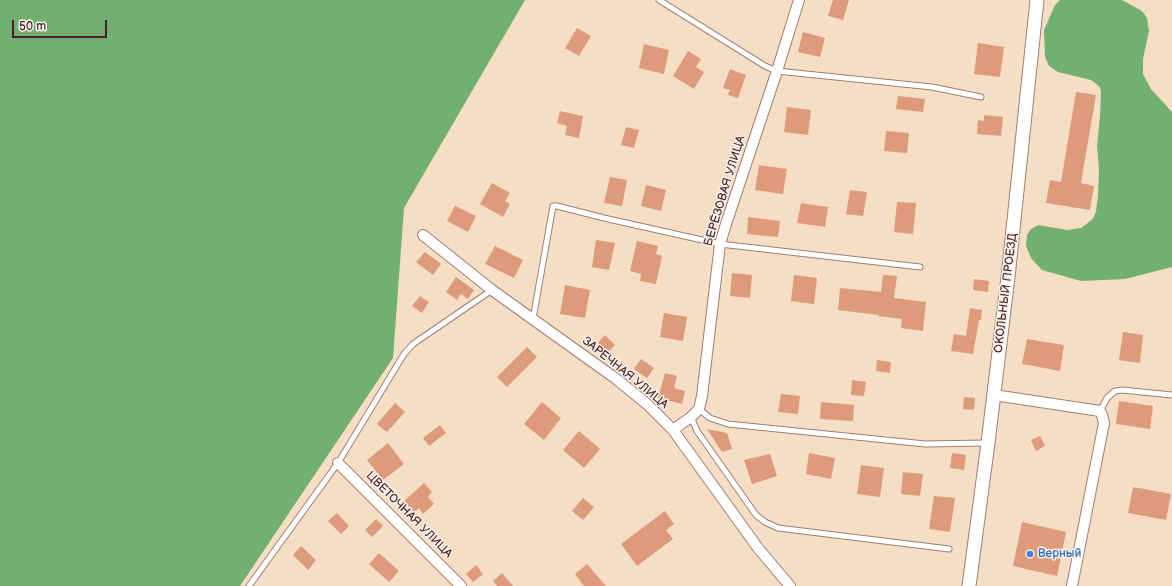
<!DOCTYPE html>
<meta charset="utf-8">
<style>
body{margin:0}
#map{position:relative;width:1172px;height:586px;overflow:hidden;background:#f5dec3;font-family:"Balsamiq Sans",sans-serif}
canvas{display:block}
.scale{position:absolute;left:12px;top:20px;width:95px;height:18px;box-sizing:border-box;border:2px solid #4a1f2b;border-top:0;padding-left:5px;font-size:12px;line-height:14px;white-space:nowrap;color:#4a1f2b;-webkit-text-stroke:3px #f7f3e8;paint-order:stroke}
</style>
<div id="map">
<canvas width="1172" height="586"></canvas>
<div class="scale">50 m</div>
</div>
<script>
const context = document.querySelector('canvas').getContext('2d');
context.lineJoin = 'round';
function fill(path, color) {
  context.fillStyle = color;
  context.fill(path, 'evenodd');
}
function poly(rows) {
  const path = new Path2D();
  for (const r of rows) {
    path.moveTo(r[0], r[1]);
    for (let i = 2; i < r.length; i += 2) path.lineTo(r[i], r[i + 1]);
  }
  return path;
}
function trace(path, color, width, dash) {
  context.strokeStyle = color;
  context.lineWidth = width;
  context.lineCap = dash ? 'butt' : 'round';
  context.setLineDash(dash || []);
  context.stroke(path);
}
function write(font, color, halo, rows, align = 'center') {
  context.font = font + ' "Balsamiq Sans",sans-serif';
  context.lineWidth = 3;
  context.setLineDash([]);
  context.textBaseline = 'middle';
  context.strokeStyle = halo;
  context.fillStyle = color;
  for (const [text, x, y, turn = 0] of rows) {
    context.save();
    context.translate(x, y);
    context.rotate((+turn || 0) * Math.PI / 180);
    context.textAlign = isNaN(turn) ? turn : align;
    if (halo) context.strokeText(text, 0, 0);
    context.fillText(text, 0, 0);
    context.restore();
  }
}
fill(poly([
 [0,0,525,0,404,208,393,358,240,586,0,586],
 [1060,0,1122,0,1142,11,1147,18,1149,31,1143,59,1143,74,1151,89,1172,112,1172,267,1125,279,1081,281,1042,270,1031,258,1026,246,1027,235,1031,229,1038,225,1067,230,1081,228,1093,219,1096,211,1098,196,1099,169,1097,146,1100,116,1101,91,1099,86,1091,80,1058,72,1049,66,1045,57,1044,30,1055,5]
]), '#72b072');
fill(poly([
 [833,0,849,0,843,20,828,16],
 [577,28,591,36,579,56,565,48],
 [803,32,825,38,820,57,798,52],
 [978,43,1004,47,1000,77,974,74],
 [644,44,669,50,664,74,639,68],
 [688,51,701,59,696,67,704,72,694,89,673,76],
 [730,69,746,75,738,98,728,95,730,90,723,88],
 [1076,92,1096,95,1081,183,1094,186,1090,210,1046,203,1050,180,1061,182],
 [898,96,925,99,923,112,896,109],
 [787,107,811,110,808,135,784,132],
 [560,111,583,116,579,138,565,135,567,126,557,123],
 [984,115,1003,117,1001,136,977,134,978,120,984,121],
 [626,127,639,130,634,148,621,145],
 [886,131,909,133,907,153,884,151],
 [759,165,787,169,783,194,755,190],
 [610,177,627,180,622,206,604,203],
 [492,183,510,193,505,201,510,204,503,217,480,204],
 [646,185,666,190,661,211,641,206],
 [850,190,867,192,863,216,846,214],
 [897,202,916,203,913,234,894,232],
 [801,203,828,207,825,227,797,223],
 [455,206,476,216,468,232,447,221],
 [748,217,780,221,778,237,747,234],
 [596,240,615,243,609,270,592,267],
 [637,241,658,246,656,254,662,256,656,284,640,281,641,274,630,271],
 [495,246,523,260,514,278,485,264],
 [425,252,441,264,433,275,416,262],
 [732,273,752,275,750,298,730,296],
 [794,275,817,278,814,304,791,301],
 [883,275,897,276,894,298,926,302,923,331,901,328,902,319,878,316,879,315,838,310,840,288,881,292],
 [456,277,474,290,468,299,461,294,457,300,446,292],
 [974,279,989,281,988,292,973,290],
 [565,285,590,290,585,318,560,314],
 [420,296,429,302,422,313,412,306],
 [970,308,982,310,981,320,979,320,973,354,951,351,954,334,966,336],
 [664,313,687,317,683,341,660,337],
 [1123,332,1143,335,1140,363,1119,360],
 [605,335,615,345,608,352,598,343],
 [1027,339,1064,345,1060,371,1022,364],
 [527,347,537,357,507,387,497,377],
 [641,359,654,368,647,378,634,369],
 [877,360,891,362,890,373,876,371],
 [665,373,677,376,674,388,685,391,682,404,658,398],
 [852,380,866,382,864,396,851,395],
 [781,394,800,396,798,414,778,412],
 [964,397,975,398,974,410,963,409],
 [1119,401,1153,406,1150,429,1116,424],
 [542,402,561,418,544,440,524,424],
 [821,402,854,405,853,421,820,419],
 [395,403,405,412,387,432,377,424],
 [440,425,446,433,429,446,423,438],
 [707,429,727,433,732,449,722,452],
 [579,431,600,449,584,468,563,450],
 [1040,436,1045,446,1036,451,1031,440],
 [388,443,404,464,383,480,367,460],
 [809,453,835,458,831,479,806,474],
 [952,453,966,455,964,470,950,468],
 [770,454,777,476,752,484,744,460],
 [861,465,884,468,880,497,857,494],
 [903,472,923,474,920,496,901,494],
 [424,483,432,492,428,497,434,504,423,514,419,508,414,512,404,501],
 [1133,487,1171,494,1166,520,1128,513],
 [934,496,955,498,950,532,929,529],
 [583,498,594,507,583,520,572,511],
 [665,511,674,524,666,530,673,539,637,566,621,544],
 [337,513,349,526,341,534,328,521],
 [376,519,383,526,372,537,365,530],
 [1022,522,1066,532,1057,576,1013,566],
 [301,546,316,560,308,570,293,555],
 [379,553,399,571,389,582,369,564],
 [587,564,606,586,584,586,575,574],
 [476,565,483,574,473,582,466,574],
 [502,573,513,586,497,586,493,581]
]), '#dd9b7b');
const service = poly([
 [659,0,765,66,777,71,932,87,981,97],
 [533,319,553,206,557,206,604,218,720,244,920,267],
 [699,409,710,418,728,424,925,444,987,443],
 [1100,411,1107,398,1115,391,1122,390,1172,395],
 [691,417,697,431,756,515,765,522,778,528,949,549],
 [249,586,338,463,404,354,413,344,492,290]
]);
const minor = poly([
 [423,235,492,290,615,378,647,404,673,430,758,548,790,586],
 [994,395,1100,411,1102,415,1104,423,1072,586],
 [673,430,691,417,699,409,702,396,720,244,726,224,777,71,799,0],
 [338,463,461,586]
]);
const tertiary = poly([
 [969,586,988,443,1008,277,1037,0]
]);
trace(service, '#a07e77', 7);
trace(minor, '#a07e77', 12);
trace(tertiary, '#a07e77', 15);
trace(service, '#fff', 5);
trace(minor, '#fff', 10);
trace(tertiary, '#fff', 13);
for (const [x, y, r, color] of [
 [1030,554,4,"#3f7fe0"]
]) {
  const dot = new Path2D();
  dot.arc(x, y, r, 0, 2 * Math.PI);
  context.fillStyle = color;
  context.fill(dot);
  trace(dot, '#f7f3e8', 1.5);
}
write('12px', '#4a1f2b', '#f7f3e8', [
 ["БЕРЁЗОВАЯ УЛИЦА",725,191,-73],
 ["ОКОЛЬНЫЙ ПРОЕЗД",1006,293,-83],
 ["ЗАРЕЧНАЯ УЛИЦА",625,373,39],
 ["ЦВЕТОЧНАЯ УЛИЦА",409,515,45]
]);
write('12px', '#366cbe', '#f7f3e8', [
 ["Верный",1038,554]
], 'left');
</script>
